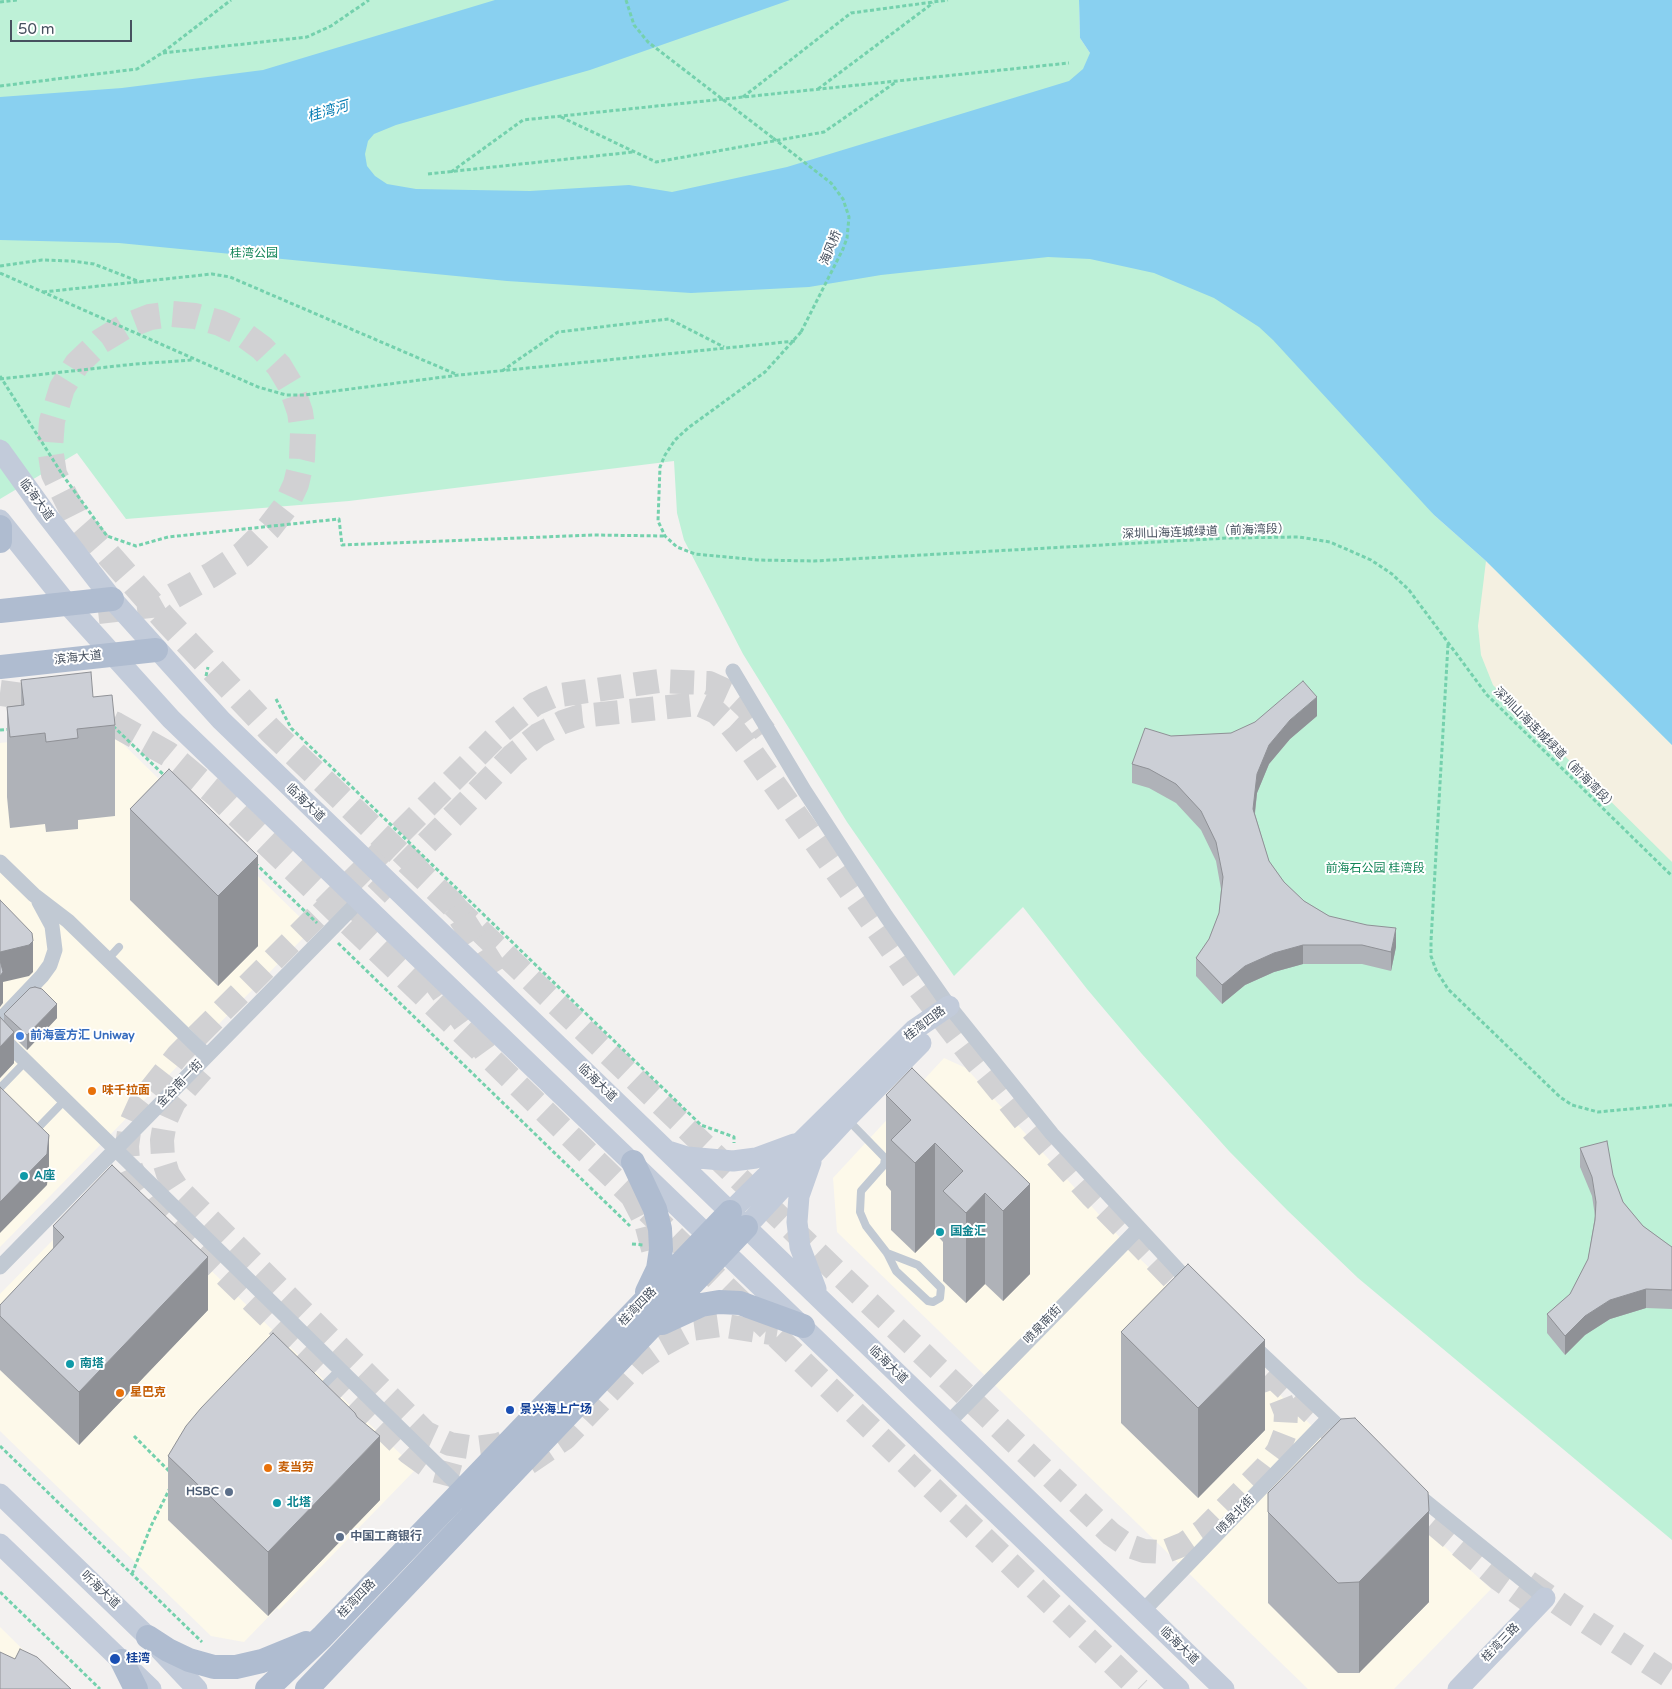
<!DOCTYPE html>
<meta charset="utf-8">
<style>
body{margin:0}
#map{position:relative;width:1672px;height:1689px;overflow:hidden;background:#f3f1f0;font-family:"Varela Round",sans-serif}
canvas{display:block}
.scale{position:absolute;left:10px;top:20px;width:122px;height:22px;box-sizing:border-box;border:2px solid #47515f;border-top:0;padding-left:6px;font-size:15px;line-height:18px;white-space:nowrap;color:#47515f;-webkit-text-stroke:4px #fff;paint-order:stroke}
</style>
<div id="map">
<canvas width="1672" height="1689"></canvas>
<div class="scale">50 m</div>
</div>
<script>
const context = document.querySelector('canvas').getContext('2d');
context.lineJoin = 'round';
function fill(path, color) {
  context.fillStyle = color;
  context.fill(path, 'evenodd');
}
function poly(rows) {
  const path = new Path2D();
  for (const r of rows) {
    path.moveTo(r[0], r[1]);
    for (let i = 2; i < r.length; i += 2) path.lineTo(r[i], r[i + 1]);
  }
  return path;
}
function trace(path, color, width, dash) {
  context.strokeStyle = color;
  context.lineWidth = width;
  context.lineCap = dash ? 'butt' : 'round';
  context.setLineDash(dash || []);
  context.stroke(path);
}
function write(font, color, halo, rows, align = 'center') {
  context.font = font + ' "Varela Round","Noto Sans SC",sans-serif';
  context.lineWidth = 4;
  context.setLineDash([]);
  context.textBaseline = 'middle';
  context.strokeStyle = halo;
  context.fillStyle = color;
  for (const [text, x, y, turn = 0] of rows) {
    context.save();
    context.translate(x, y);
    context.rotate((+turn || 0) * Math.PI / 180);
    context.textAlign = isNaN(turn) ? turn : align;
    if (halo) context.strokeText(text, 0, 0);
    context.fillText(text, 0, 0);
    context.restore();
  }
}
fill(poly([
 [100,732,116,737,312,929,0,1247,0,743],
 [944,1058,966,1068,1133,1252,1310,1424,1491,1589,1394,1689,1308,1689,837,1232,833,1178],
 [130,1192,416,1469,279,1610,277,1608,244,1642,211,1636,0,1431,0,1294,95,1197],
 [0,1627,63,1689,0,1689]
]), '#fdf9ea');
fill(poly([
 [0,0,1079,0,1080,38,1090,53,1434,515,1486,561,1672,745,1672,1540,1358,1278,1287,1210,1229,1151,1142,1054,1087,989,1023,907,954,976,847,822,743,654,684,540,677,513,674,461,349,501,126,519,77,453,0,499]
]), '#bef1d7');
fill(poly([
 [1486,561,1672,745,1672,862,1493,685,1481,655,1478,626]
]), '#f4f0e1');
fill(poly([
 [495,0,790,0,590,70,396,125,374,134,368,141,365,154,367,166,375,176,387,184,416,189,530,191,629,185,672,192,787,167,1069,81,1083,69,1090,53,1080,38,1079,0,1672,0,1672,745,1486,561,1434,515,1273,340,1259,327,1214,298,1154,273,1090,259,1048,257,881,275,809,287,691,293,507,281,119,243,0,240,0,97,122,88,263,70]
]), '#89d0f0');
trace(poly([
 [453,905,1111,1534,1127,1545,1144,1551,1164,1552,1184,1544,1203,1531,1266,1467,1278,1451,1285,1433,1286,1413,1274,1382],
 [351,920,513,755,538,735,563,722,581,716,698,704,716,712,731,726,753,754,919,988,973,1058,1026,1123,1091,1195,1195,1301],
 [429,974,489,1057,1139,1689],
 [202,1070,174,1102,165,1122,162,1140,163,1158,168,1174,177,1188,426,1433,450,1444,475,1448,498,1445,519,1436],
 [631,1194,646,1223,654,1253],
 [1242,1348,1342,1441],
 [528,1463,565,1438,637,1363,662,1345,691,1329,720,1325,777,1334],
 [459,1477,433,1470,408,1452,152,1204,141,1189,128,1161,127,1146,130,1125,140,1103,178,1055,502,731,535,704,553,696,659,681,709,683,731,693,747,708,765,732],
 [1405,1499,1499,1579,1540,1609],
 [1528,1582,1568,1610,1672,1678]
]), '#d1d1d3', 24, [24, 12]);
trace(poly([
 [98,611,159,604,211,575,243,554,269,528,286,506,296,484,302,459,303,433,300,412,291,386,279,366,262,348,243,334,220,323,195,316,172,314,150,317,124,327,101,341,77,364,62,388,52,421,50,448,54,474,76,518,165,619,271,731,453,905,501,980],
 [0,693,31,697,86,712,116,725,168,754,216,794,489,1057]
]), '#d1d1d3', 26, [26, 13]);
trace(poly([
 [626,0,634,25,648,42,773,138],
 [0,2,18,0],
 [163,53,307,37,331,26,369,0],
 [0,86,137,69,162,53,231,0],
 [818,89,933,3],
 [743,97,851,13,948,0],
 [561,117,656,162,824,132,896,82],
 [451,172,523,120,1069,63],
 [428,174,633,152],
 [0,266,42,260,72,261,94,264,140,282],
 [0,273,258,387,286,395,304,395,459,375,795,341],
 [43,292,212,274,230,277,458,375],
 [801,332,765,372,688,428,675,440,665,455,660,467,658,521,665,536,677,547,695,554,758,560,814,561,1228,538,1299,537,1330,542,1371,560,1392,574,1409,590,1487,695,1672,876],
 [502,371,558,332,669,319,724,347],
 [0,379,135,364,193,360],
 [62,474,107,536,136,546,168,537,339,519,342,545,594,535,665,536],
 [1448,644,1431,941,1431,956,1436,970,1448,989,1560,1097,1572,1105,1598,1112,1672,1105],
 [206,676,208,667],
 [276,699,291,728,701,1125,734,1137,734,1143],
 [113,726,166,777],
 [0,730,11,729],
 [255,863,317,923],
 [338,943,630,1226],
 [632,1244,643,1245],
 [134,1436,171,1473],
 [0,1446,202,1642],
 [132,1574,151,1526,170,1488],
 [0,1592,100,1689]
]), '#74d1ad', 3, [4, 2.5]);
trace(poly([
 [108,959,119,947],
 [0,1088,26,1061],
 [848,1120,885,1158,884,1165,861,1191,860,1212,866,1226,887,1253,896,1271,928,1301,933,1302,940,1298,941,1288,918,1265,887,1253],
 [34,1132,65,1100],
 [318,1391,340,1369]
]), '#c1c9d3', 8);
trace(poly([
 [733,671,804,790,886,916,949,1006,1052,1134,1194,1287],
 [0,862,34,895,68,921,207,1056],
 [0,1020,42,976,50,965,55,950,52,926,39,902],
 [0,1036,462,1489],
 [0,1267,360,900],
 [1251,1344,1351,1438],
 [948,1423,1138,1229],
 [1414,1492,1545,1598],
 [1143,1611,1329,1418]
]), '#c1c9d3', 15);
trace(poly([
 [0,450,46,514,112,599,221,720,1224,1689],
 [0,520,68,605,171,719,1179,1689],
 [668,1151,687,1157,733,1161,756,1158,794,1144],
 [811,1162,799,1196,797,1222,800,1247,816,1289],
 [730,1212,914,1030,949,1006],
 [746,1227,846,1119,921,1043],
 [0,1494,148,1637,197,1689],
 [0,1544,151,1689],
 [1458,1689,1545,1598]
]), '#c2cbda', 21);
trace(poly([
 [0,527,0,541],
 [0,611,112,599],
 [0,667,156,650],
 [633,1162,655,1209,660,1229,661,1249,658,1269,647,1292],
 [662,1323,701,1305,719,1302,740,1303,803,1326],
 [148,1637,168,1650,189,1660,214,1667,236,1667,262,1661,306,1643],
 [122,1661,136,1689],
 [267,1689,322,1637,730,1212],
 [307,1689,746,1227]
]), '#afbcd0', 24);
trace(poly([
 [773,138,831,183,843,199,849,217,847,238,843,249,801,332],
 [0,376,62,474]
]), '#74d1ad', 3, [4, 2.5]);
fill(poly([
 [21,680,93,697,115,725,115,816,78,820,78,829,46,832,45,824,10,828,7,797,7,707,21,705],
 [1317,716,1290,739,1269,764,1257,793,1255,814,1269,861,1284,882,1304,901,1329,916,1396,947,1391,971,1362,964,1303,964,1274,972,1245,985,1222,1004,1196,976,1196,958,1209,939,1219,913,1221,889,1216,861,1201,830,1176,803,1149,788,1132,783,1132,764,1171,736,1231,733],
 [169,769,258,946,218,986,130,900,130,809],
 [4,1014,57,1018,27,1050,14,1037,14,1063,0,1078,0,1017,4,1022],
 [886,1095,1030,1184,1030,1274,1003,1301,985,1284,966,1303,943,1281,943,1242,935,1233,915,1253,891,1230,891,1191,886,1185],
 [1580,1148,1613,1175,1623,1202,1643,1226,1669,1245,1672,1247,1672,1309,1646,1308,1610,1319,1585,1335,1565,1355,1547,1333,1547,1314,1570,1294,1588,1259,1595,1216,1592,1196,1580,1167],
 [53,1226,208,1310,79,1445,0,1370,0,1305,53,1249],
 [1121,1332,1265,1430,1198,1498,1121,1423],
 [168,1456,380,1500,268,1616,168,1520],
 [1268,1493,1429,1602,1359,1673,1338,1673,1268,1603]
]), '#afb2b8');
fill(poly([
 [1317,697,1317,716,1290,739,1269,764,1257,793,1253,828,1253,809,1257,774,1269,745,1290,720],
 [258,856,258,946,218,986,218,896],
 [1396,928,1396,947,1391,971,1391,952],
 [33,941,33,972,29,976,3,982,3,1003,0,1007,0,952],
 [1303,945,1303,964,1274,972,1245,985,1222,1004,1222,985,1245,966,1274,953],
 [57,1004,57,1018,27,1050,27,1035],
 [14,1032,14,1063,0,1078,0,1047],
 [49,1135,49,1166,47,1185,0,1233,0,1202],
 [935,1143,935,1233,915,1253,915,1163],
 [1030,1184,1030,1274,1003,1301,1003,1211],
 [985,1193,985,1284,966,1303,966,1213],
 [208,1257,208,1310,79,1445,79,1392],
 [1646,1289,1646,1308,1610,1319,1585,1335,1565,1355,1565,1336,1585,1316,1610,1300],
 [1265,1340,1265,1430,1198,1498,1198,1408],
 [380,1436,380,1500,268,1616,268,1552],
 [1429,1511,1429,1602,1359,1673,1359,1582]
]), '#8f9196');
const building = poly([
 [91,672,93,697,112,695,115,725,77,729,78,738,46,742,45,733,10,737,7,707,24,705,21,680,91,672],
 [1303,681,1317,697,1290,720,1269,745,1257,774,1253,809,1269,861,1284,882,1304,901,1329,916,1367,925,1396,928,1391,952,1362,945,1303,945,1274,953,1245,966,1222,985,1196,958,1209,939,1219,913,1223,877,1216,842,1201,811,1176,784,1149,769,1132,764,1145,728,1171,736,1231,733,1255,722,1303,681],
 [169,769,258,856,218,896,130,809,169,769],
 [0,900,32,933,33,941,29,945,0,952,0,900],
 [0,960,3,972,0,976,0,960],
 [35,987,42,989,57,1004,27,1035,4,1014,30,988,35,987],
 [0,1017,14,1032,0,1047,0,1017],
 [912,1068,1030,1184,1003,1211,985,1193,966,1213,943,1191,963,1171,935,1143,915,1163,891,1140,911,1120,886,1095,912,1068],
 [0,1087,49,1135,47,1154,0,1202,0,1087],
 [1607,1141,1613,1175,1623,1202,1643,1226,1669,1245,1672,1247,1672,1290,1646,1289,1610,1300,1585,1316,1565,1336,1547,1314,1570,1294,1588,1259,1595,1220,1596,1202,1592,1177,1580,1148,1607,1141],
 [112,1165,208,1257,79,1392,0,1316,0,1305,64,1237,53,1226,112,1165],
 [1188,1264,1265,1340,1198,1408,1121,1332,1188,1264],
 [273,1333,355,1413,357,1417,380,1436,268,1552,168,1456,186,1426,201,1408,273,1333],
 [1355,1418,1428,1492,1429,1511,1359,1582,1338,1583,1268,1512,1268,1493,1341,1419,1355,1418],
 [20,1649,37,1657,71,1689,0,1689,0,1652,15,1659,20,1649]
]);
fill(building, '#cccfd6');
trace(building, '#8f9196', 1);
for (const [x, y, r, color] of [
 [20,1036,5,"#3f7fe0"],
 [92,1091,5,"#e8710a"],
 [24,1176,5,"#0f9aa8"],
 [940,1232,5,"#0f9aa8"],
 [70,1364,5,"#0f9aa8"],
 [120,1393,5,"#e8710a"],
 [510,1410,5,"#1a4fb4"],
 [268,1468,5,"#e8710a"],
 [229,1492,5,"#5c6f8a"],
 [277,1503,5,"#0f9aa8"],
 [340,1537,5,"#5c6f8a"],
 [115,1659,6,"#1a4fb4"]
]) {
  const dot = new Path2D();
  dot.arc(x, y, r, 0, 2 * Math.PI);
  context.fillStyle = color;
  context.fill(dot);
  trace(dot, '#fff', 2);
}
write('12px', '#47515f', '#fff', [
 ["海风桥",831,248,-68],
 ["临海大道",36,500,54],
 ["深圳山海连城绿道（前海湾段）",1206,532,-2],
 ["滨海大道",78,658,-6],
 ["深圳山海连城绿道（前海湾段）",1555,749,45],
 ["临海大道",305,803,44],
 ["桂湾四路",925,1024,-37],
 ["临海大道",597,1083,44],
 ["金谷南一街",180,1084,-46],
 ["桂湾四路",638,1307,-46],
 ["喷泉南街",1043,1325,-46],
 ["临海大道",888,1365,44],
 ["喷泉北街",1236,1515,-46],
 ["听海大道",100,1590,44],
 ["桂湾四路",357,1599,-46],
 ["桂湾三路",1501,1643,-46],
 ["临海大道",1179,1646,44]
]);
write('12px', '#138558', '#fff', [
 ["桂湾公园",254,254],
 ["前海石公园 桂湾段",1375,869]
]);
write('bold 12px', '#366cbe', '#fff', [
 ["前海壹方汇 Uniway",30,1036]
], 'left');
write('bold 12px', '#c56008', '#fff', [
 ["味千拉面",102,1091],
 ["星巴克",130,1393],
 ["麦当劳",278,1468]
], 'left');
write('bold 12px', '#0d838f', '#fff', [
 ["A座",34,1176],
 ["国金汇",950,1232],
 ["南塔",80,1364],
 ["北塔",287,1503]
], 'left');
write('bold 12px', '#164399', '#fff', [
 ["景兴海上广场",520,1410],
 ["桂湾",126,1659]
], 'left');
write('bold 12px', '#4e5e75', '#fff', [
 ["HSBC",219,1492],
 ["中国工商银行",350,1537,"left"]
], 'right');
write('italic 14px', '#067db3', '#fff', [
 ["桂湾河",328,112,-16]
]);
</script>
